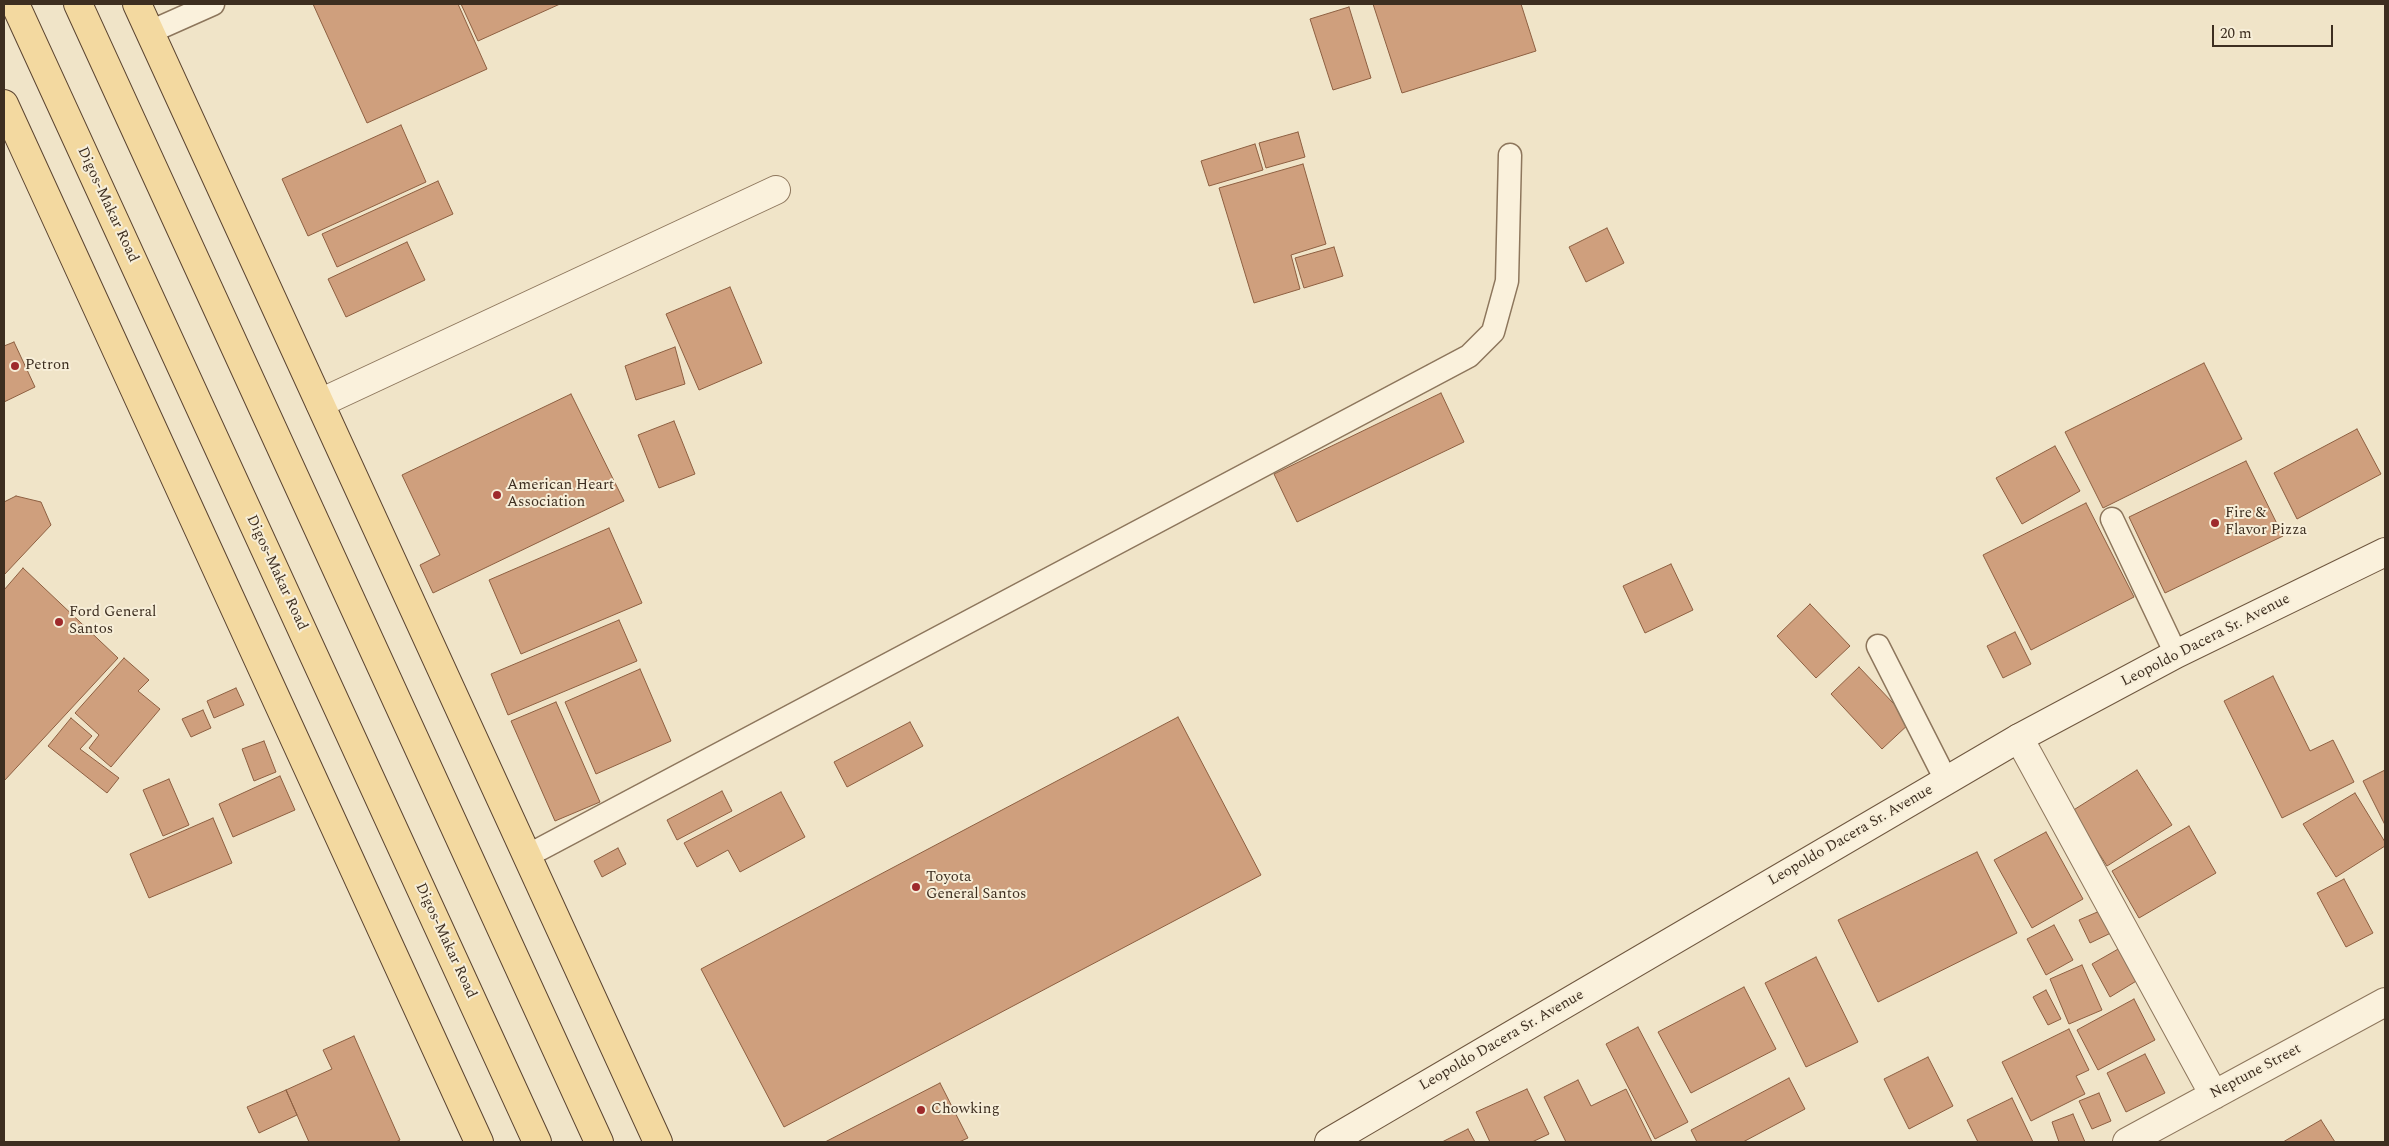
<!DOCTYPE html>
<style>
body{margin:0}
#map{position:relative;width:2389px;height:1146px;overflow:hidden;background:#f0e4c8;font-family:Spectral,serif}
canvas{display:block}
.frame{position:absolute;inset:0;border:5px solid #3d2e20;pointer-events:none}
.scale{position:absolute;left:2212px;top:25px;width:121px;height:22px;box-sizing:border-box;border:2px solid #3d2e20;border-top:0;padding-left:6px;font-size:15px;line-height:18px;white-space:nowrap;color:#3d2e20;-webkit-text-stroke:4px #f7eed8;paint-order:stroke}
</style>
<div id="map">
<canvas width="2389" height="1146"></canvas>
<div class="frame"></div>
<div class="scale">20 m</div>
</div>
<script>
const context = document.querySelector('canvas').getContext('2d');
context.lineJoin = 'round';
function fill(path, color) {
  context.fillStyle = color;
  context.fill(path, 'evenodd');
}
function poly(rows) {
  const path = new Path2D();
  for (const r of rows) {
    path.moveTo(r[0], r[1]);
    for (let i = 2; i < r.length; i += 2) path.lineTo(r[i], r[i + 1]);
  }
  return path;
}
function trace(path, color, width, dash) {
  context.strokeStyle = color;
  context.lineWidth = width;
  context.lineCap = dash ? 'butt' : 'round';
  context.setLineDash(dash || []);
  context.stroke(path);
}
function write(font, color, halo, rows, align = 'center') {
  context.font = font + ' Spectral,serif';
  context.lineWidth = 4;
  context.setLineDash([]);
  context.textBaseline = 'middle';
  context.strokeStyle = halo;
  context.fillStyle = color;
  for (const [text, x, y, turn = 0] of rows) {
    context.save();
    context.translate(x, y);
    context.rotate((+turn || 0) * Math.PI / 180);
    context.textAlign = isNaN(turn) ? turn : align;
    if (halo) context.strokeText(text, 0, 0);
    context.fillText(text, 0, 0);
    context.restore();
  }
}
const building = poly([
 [313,4,458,4,487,69,367,123,313,4],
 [461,4,560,4,478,41,461,4],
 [1373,4,1521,4,1536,51,1402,93,1373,4],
 [1349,7,1371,78,1333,90,1310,19,1349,7],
 [401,125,426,182,308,236,282,179,401,125],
 [1298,132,1305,157,1266,168,1259,143,1298,132],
 [1255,144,1263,170,1209,186,1201,161,1255,144],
 [1303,164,1326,244,1291,255,1300,289,1254,303,1219,188,1303,164],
 [438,181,453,214,337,267,322,234,438,181],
 [1607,228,1624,263,1586,282,1569,247,1607,228],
 [407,242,425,280,346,317,328,279,407,242],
 [1334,247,1343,276,1304,288,1295,258,1334,247],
 [730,287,762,363,699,390,666,314,730,287],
 [14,342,35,387,4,402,4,346,14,342],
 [675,347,685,384,636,400,625,366,675,347],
 [2204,363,2242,439,2103,508,2065,432,2204,363],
 [1441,393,1464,442,1297,522,1274,474,1441,393],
 [571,394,624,501,433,593,420,565,440,555,402,475,571,394],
 [674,421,695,474,659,488,638,435,674,421],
 [2357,429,2381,474,2297,519,2274,473,2357,429],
 [2055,446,2080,491,2022,524,1996,478,2055,446],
 [2246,461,2283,536,2165,593,2129,517,2246,461],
 [16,496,41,502,51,525,4,575,4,502,16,496],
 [2086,503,2134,597,2031,650,1983,555,2086,503],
 [609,528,642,603,521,654,489,580,609,528],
 [1671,564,1693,610,1645,633,1623,586,1671,564],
 [23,568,118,658,4,781,4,590,23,568],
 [1810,604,1850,646,1816,678,1777,636,1810,604],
 [619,620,637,661,508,715,491,674,619,620],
 [2015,632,2031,664,2003,678,1987,646,2015,632],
 [124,658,149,680,138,691,160,709,111,767,89,748,99,735,75,713,124,658],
 [1859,667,1911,722,1882,749,1831,694,1859,667],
 [640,669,671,741,596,774,565,702,640,669],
 [2273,676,2310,751,2333,740,2354,782,2282,818,2224,701,2273,676],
 [236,688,244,705,214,718,207,701,236,688],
 [556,702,600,802,555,821,511,721,556,702],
 [203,710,211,728,191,737,182,719,203,710],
 [1178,717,1261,875,784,1127,701,969,1178,717],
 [71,718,92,736,80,749,119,778,107,793,48,746,71,718],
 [910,722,923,746,847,787,834,762,910,722],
 [264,741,276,772,254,781,242,749,264,741],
 [2137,770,2172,825,2107,866,2072,811,2137,770],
 [2385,770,2385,825,2363,781,2385,770],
 [280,776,295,810,233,837,219,804,280,776],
 [169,779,189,825,163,836,143,790,169,779],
 [722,791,732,811,677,840,667,820,722,791],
 [781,792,805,837,740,872,728,850,697,867,684,843,781,792],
 [2355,793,2385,842,2385,846,2336,877,2303,824,2355,793],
 [213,818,232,863,149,898,130,854,213,818],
 [2189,826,2216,873,2139,918,2112,871,2189,826],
 [2046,832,2083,899,2032,928,1994,860,2046,832],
 [618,848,626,864,602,877,594,861,618,848],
 [1977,852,2017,933,1878,1002,1838,920,1977,852],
 [2344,879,2373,933,2346,947,2317,893,2344,879],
 [2102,910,2113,932,2090,943,2079,920,2102,910],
 [2054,925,2073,960,2046,975,2027,939,2054,925],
 [2120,948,2138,980,2110,997,2092,964,2120,948],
 [1816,957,1858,1042,1806,1067,1765,983,1816,957],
 [2082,965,2102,1010,2069,1024,2050,979,2082,965],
 [1744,987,1776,1049,1691,1093,1658,1032,1744,987],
 [2046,990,2061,1019,2048,1025,2033,997,2046,990],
 [2134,999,2155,1040,2098,1070,2077,1030,2134,999],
 [1638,1027,1688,1122,1655,1139,1606,1044,1638,1027],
 [2069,1029,2089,1070,2076,1076,2085,1094,2031,1121,2002,1062,2069,1029],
 [354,1036,400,1140,396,1142,309,1142,286,1090,332,1069,323,1050,354,1036],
 [2145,1054,2165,1093,2126,1112,2107,1073,2145,1054],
 [1928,1057,1953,1106,1909,1129,1884,1079,1928,1057],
 [1789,1078,1805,1109,1743,1142,1697,1142,1691,1130,1789,1078],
 [1578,1080,1591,1106,1626,1089,1652,1142,1566,1142,1544,1097,1578,1080],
 [940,1083,968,1138,959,1142,825,1142,940,1083],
 [1527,1089,1549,1134,1532,1142,1490,1142,1476,1112,1527,1089],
 [286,1090,297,1115,259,1133,247,1107,286,1090],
 [2099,1093,2111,1121,2092,1129,2079,1101,2099,1093],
 [2012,1098,2033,1142,1978,1142,1967,1120,2012,1098],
 [2073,1114,2085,1142,2059,1142,2052,1122,2073,1114],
 [2321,1120,2335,1142,2283,1142,2321,1120],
 [1468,1129,1475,1142,1442,1142,1468,1129]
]);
fill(building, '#cf9f7d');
trace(building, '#8d5f41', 1);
const lane = poly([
 [150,32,213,4],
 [2112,519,2176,654],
 [1878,646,1946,780],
 [527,856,1469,356,1493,332,1507,281,1510,155]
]);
const street = poly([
 [320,403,776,190],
 [2019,738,2214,1095],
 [2127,1142,2385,1002]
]);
const secondary = poly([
 [1329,1142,2019,738,2176,654,2385,552]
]);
const primary = poly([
 [15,4,537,1142],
 [78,4,599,1142],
 [137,4,658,1142],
 [4,104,479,1142]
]);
trace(lane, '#8d765c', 25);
trace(street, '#8d765c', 30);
trace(secondary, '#6f573f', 30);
trace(primary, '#5b4430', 30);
trace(lane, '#faf1dc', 22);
trace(street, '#faf1dc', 28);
trace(secondary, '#faf1dc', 28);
trace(primary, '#f3d9a0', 28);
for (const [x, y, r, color] of [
 [15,366,5,"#9e2a2b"],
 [497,495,5,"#9e2a2b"],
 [2215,523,5,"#9e2a2b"],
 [59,622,5,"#9e2a2b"],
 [916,887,5,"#9e2a2b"],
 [921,1110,5,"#9e2a2b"]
]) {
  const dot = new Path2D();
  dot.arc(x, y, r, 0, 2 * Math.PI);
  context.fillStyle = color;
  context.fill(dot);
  trace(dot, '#f7eed8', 2);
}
write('15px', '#3d2e20', '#f7eed8', [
 ["Digos-Makar Road",107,205,65],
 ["Digos-Makar Road",276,573,65],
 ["Leopoldo Dacera Sr. Avenue",2206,641,-27],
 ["Leopoldo Dacera Sr. Avenue",1851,836,-30],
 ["Digos-Makar Road",445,941,65],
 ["Leopoldo Dacera Sr. Avenue",1502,1041,-30],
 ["Neptune Street",2256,1072,-28]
]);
write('15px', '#3d2e20', '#f7eed8', [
 ["Petron",25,366],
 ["American Heart",507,486],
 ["Association",507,503],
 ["Fire &",2225,514],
 ["Flavor Pizza",2225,531],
 ["Ford General",69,613],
 ["Santos",69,630],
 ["Toyota",926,878],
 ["General Santos",926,895],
 ["Chowking",931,1110]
], 'left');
</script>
